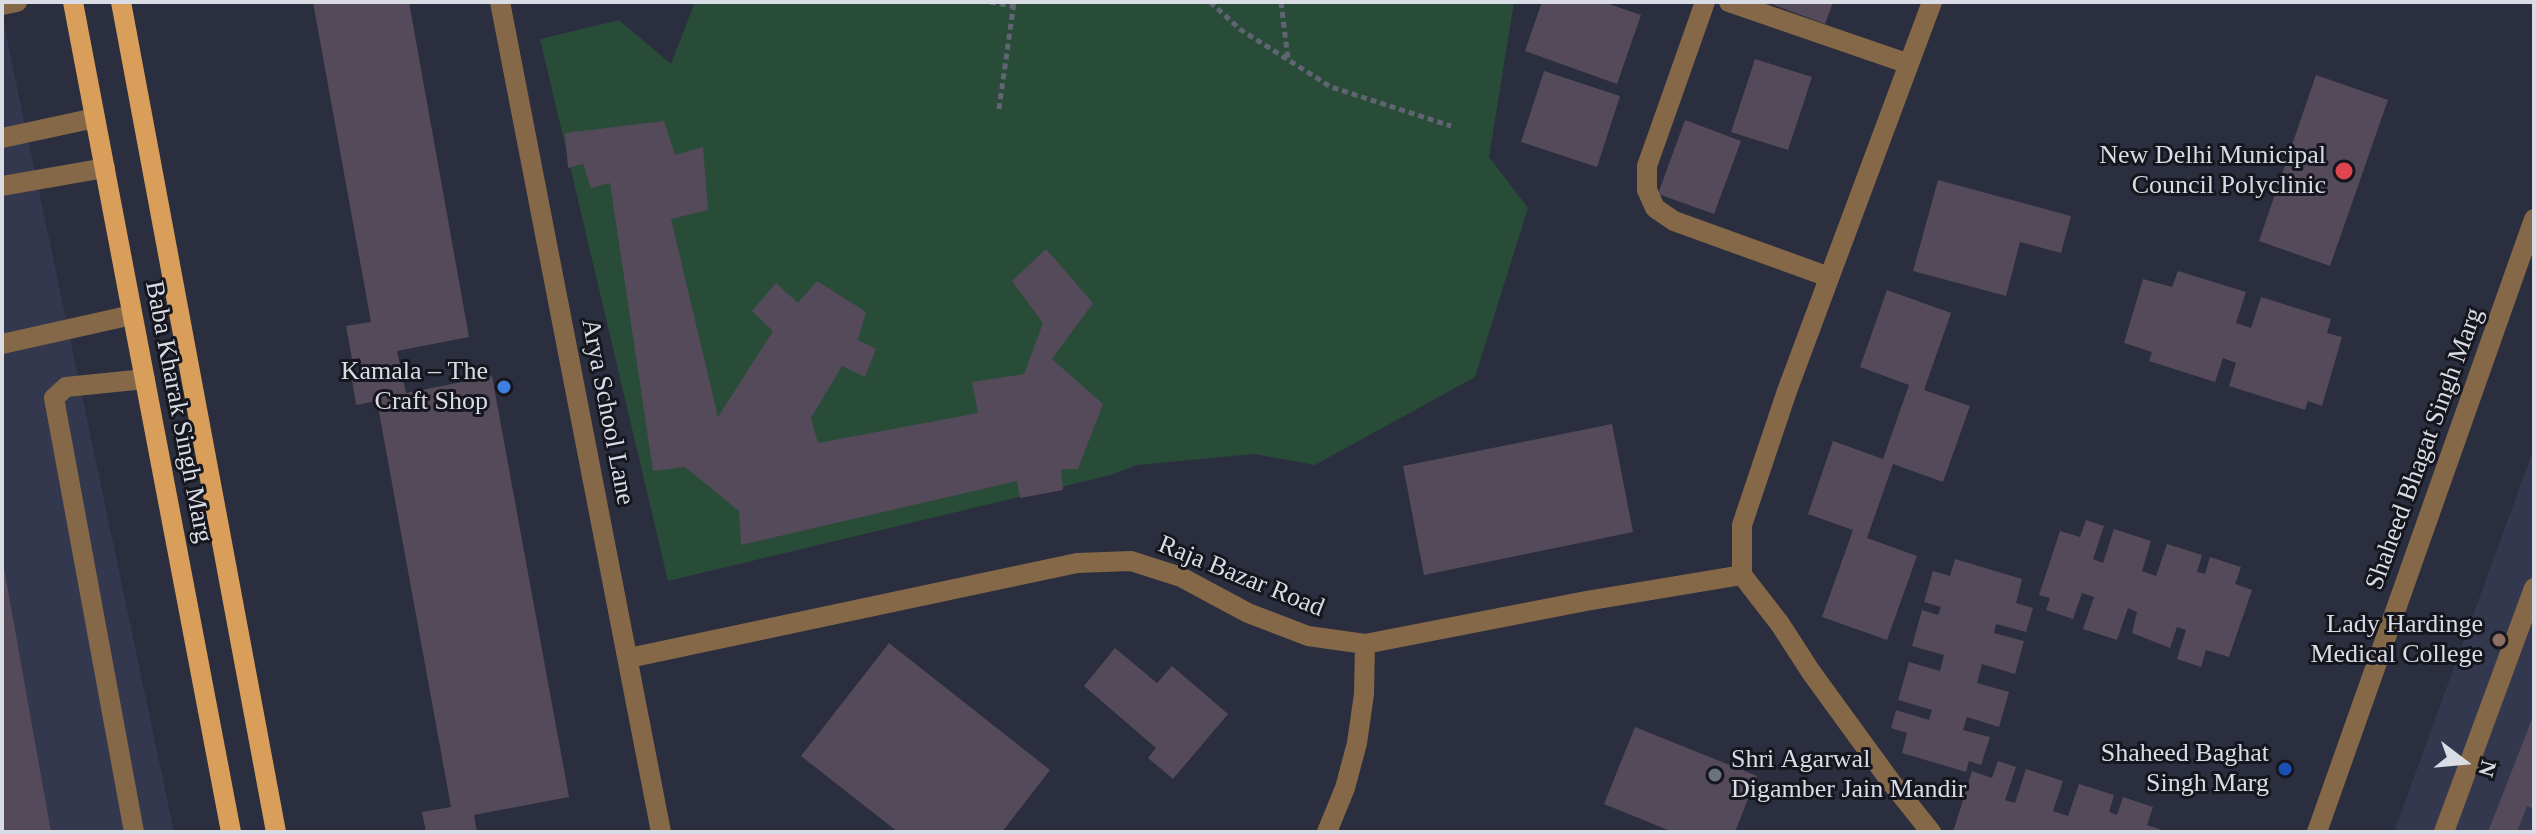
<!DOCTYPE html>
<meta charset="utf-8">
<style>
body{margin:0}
#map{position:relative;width:2536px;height:834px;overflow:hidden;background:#2b2e3e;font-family:Georgia,serif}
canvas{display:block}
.frame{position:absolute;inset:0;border:4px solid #d9dbe5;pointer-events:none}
.north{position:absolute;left:2424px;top:722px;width:80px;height:80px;-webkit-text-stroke:6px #16171e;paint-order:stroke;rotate:106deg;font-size:22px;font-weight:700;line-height:32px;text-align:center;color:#d9dbe5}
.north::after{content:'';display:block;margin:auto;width:28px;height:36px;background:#d9dbe5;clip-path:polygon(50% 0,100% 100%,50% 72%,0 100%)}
</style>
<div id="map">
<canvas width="2536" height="834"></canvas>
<div class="frame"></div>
<div class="north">N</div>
</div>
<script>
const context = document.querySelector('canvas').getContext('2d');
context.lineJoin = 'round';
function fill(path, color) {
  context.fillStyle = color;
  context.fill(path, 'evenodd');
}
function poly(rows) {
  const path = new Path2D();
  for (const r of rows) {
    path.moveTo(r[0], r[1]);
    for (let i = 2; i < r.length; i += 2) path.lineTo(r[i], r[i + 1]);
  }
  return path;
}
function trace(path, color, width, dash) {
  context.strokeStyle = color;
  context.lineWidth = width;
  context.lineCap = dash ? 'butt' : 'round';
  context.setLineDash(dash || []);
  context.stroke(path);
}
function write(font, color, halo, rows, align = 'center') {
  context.font = font + ' Georgia,serif';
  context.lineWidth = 6;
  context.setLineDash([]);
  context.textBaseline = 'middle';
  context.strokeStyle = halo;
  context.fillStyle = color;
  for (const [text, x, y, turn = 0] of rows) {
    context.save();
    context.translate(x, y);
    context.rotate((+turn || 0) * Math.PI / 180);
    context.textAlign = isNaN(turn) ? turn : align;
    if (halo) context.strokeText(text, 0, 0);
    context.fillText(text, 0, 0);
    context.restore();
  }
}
fill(poly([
 [2,16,174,832,2,832],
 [2534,448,2534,832,2394,832]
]), '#34384e');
fill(poly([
 [695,2,1514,2,1489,157,1528,208,1475,377,1315,465,1254,454,1137,465,1111,475,668,581,540,39,619,20,671,64]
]), '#284c38');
fill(poly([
 [313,2,409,2,469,337,397,351,406,393,492,376,569,797,474,815,477,832,426,832,422,812,451,807,377,401,356,405,351,373,362,371,360,358,352,359,346,326,371,322],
 [1542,2,1603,2,1641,15,1617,84,1525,51],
 [1766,2,1833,2,1825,24],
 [1755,59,1812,77,1788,150,1731,132],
 [1544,71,1620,96,1597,167,1521,142],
 [2316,75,2388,100,2330,266,2259,241],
 [1685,120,1741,141,1714,214,1658,194],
 [664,121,675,155,703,147,708,210,671,219,718,417,773,331,752,311,776,283,798,303,817,281,866,312,858,340,876,349,865,377,842,366,811,418,818,443,978,413,972,382,1024,374,1043,323,1012,281,1046,249,1093,303,1052,359,1103,404,1078,469,1061,469,1063,490,1020,498,1017,481,741,545,739,511,685,467,653,471,610,183,591,188,583,164,568,168,565,133],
 [1938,180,2071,216,2061,253,2020,242,2006,296,1913,271],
 [2178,271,2246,292,2236,323,2251,328,2261,297,2331,319,2327,333,2342,337,2322,406,2308,401,2305,410,2229,386,2236,363,2223,358,2215,382,2149,361,2152,352,2124,343,2143,279,2172,287],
 [1887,290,1951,313,1924,390,1970,406,1943,482,1893,464,1867,538,1917,556,1887,640,1822,617,1853,530,1808,514,1833,441,1883,459,1909,385,1860,367],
 [1612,424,1633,532,1424,575,1403,466],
 [2086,520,2104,526,2093,559,2103,563,2114,529,2151,541,2142,571,2156,576,2167,544,2202,555,2197,572,2205,574,2210,557,2241,567,2235,584,2252,590,2229,657,2206,650,2201,667,2177,659,2186,630,2177,627,2170,648,2132,633,2137,612,2128,608,2117,640,2083,629,2094,597,2082,593,2073,619,2046,610,2050,598,2039,595,2060,531,2080,537],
 [1955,559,2022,579,2016,603,2033,608,2026,632,1996,624,1994,633,2024,641,2015,674,1982,664,1977,683,2009,692,1999,727,1967,717,1963,730,1990,737,1981,765,1969,761,1966,772,1902,753,1907,733,1891,728,1896,710,1929,720,1932,710,1898,700,1909,662,1940,671,1944,655,1912,646,1922,610,1938,615,1941,607,1924,602,1933,571,1950,576],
 [2,568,4,568,51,832,2,832],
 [889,643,1050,770,1002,832,898,832,801,756],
 [1115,648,1157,683,1172,666,1228,714,1173,779,1148,758,1156,748,1084,686],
 [2534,714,2534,809,2527,806,2517,832,2488,832],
 [1635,727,1757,776,1735,832,1673,832,1604,804],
 [1998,761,2016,767,2005,800,2015,803,2026,769,2063,781,2053,811,2068,816,2079,784,2114,795,2109,812,2117,815,2123,797,2153,807,2147,825,2167,832,1953,832,1972,771,1992,778]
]), '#544a5a');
trace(poly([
 [990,2,1013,6],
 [1210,2,1241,30,1331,87,1451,126],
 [1281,2,1288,59],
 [999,109,1014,2]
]), '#616472', 5, [6, 4]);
trace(poly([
 [500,2,661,832],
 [1705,2,1647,166,1647,190,1655,208,1674,221,1829,277],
 [1729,2,1909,64],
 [2,5,17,2],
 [2,138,95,118],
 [2,186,105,168],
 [2,344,132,315],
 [629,658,1077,563,1131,561,1181,577,1248,613,1308,636,1365,644,1586,601,1742,575],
 [134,832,54,398,66,387,145,379],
 [1327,832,1345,788,1357,743,1364,694,1365,644],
 [1931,832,1891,782,1811,672,1780,624,1742,575,1742,525,1787,391,1932,2],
 [2317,832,2534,219],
 [2444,832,2534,588]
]), '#856848', 20);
trace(poly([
 [73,2,231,832],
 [121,2,276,832]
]), '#d99e59', 20);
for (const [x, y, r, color] of [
 [2344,171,10,"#e0444e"],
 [504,387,8,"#3f7fe0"],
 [2499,640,8,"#8d6e63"],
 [2285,769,8,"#1a4fb4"],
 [1715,775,8,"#6b7280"]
]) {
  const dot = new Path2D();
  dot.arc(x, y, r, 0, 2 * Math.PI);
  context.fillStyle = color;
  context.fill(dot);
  trace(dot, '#16171e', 3);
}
write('26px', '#d9dbe5', '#16171e', [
 ["New Delhi Municipal",2326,156],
 ["Council Polyclinic",2326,186],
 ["Kamala – The",488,372],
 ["Craft Shop",488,402],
 ["Lady Hardinge",2483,625],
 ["Medical College",2483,655],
 ["Shaheed Baghat",2269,754],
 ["Singh Marg",2269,784],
 ["Shri Agarwal",1731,760,"left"],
 ["Digamber Jain Mandir",1731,790,"left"]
], 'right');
write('26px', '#d9dbe5', '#16171e', [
 ["Baba Kharak Singh Marg",178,412,79],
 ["Arya School Lane",607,412,79],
 ["Shaheed Bhagat Singh Marg",2425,449,-70],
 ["Raja Bazar Road",1241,577,22]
]);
</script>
